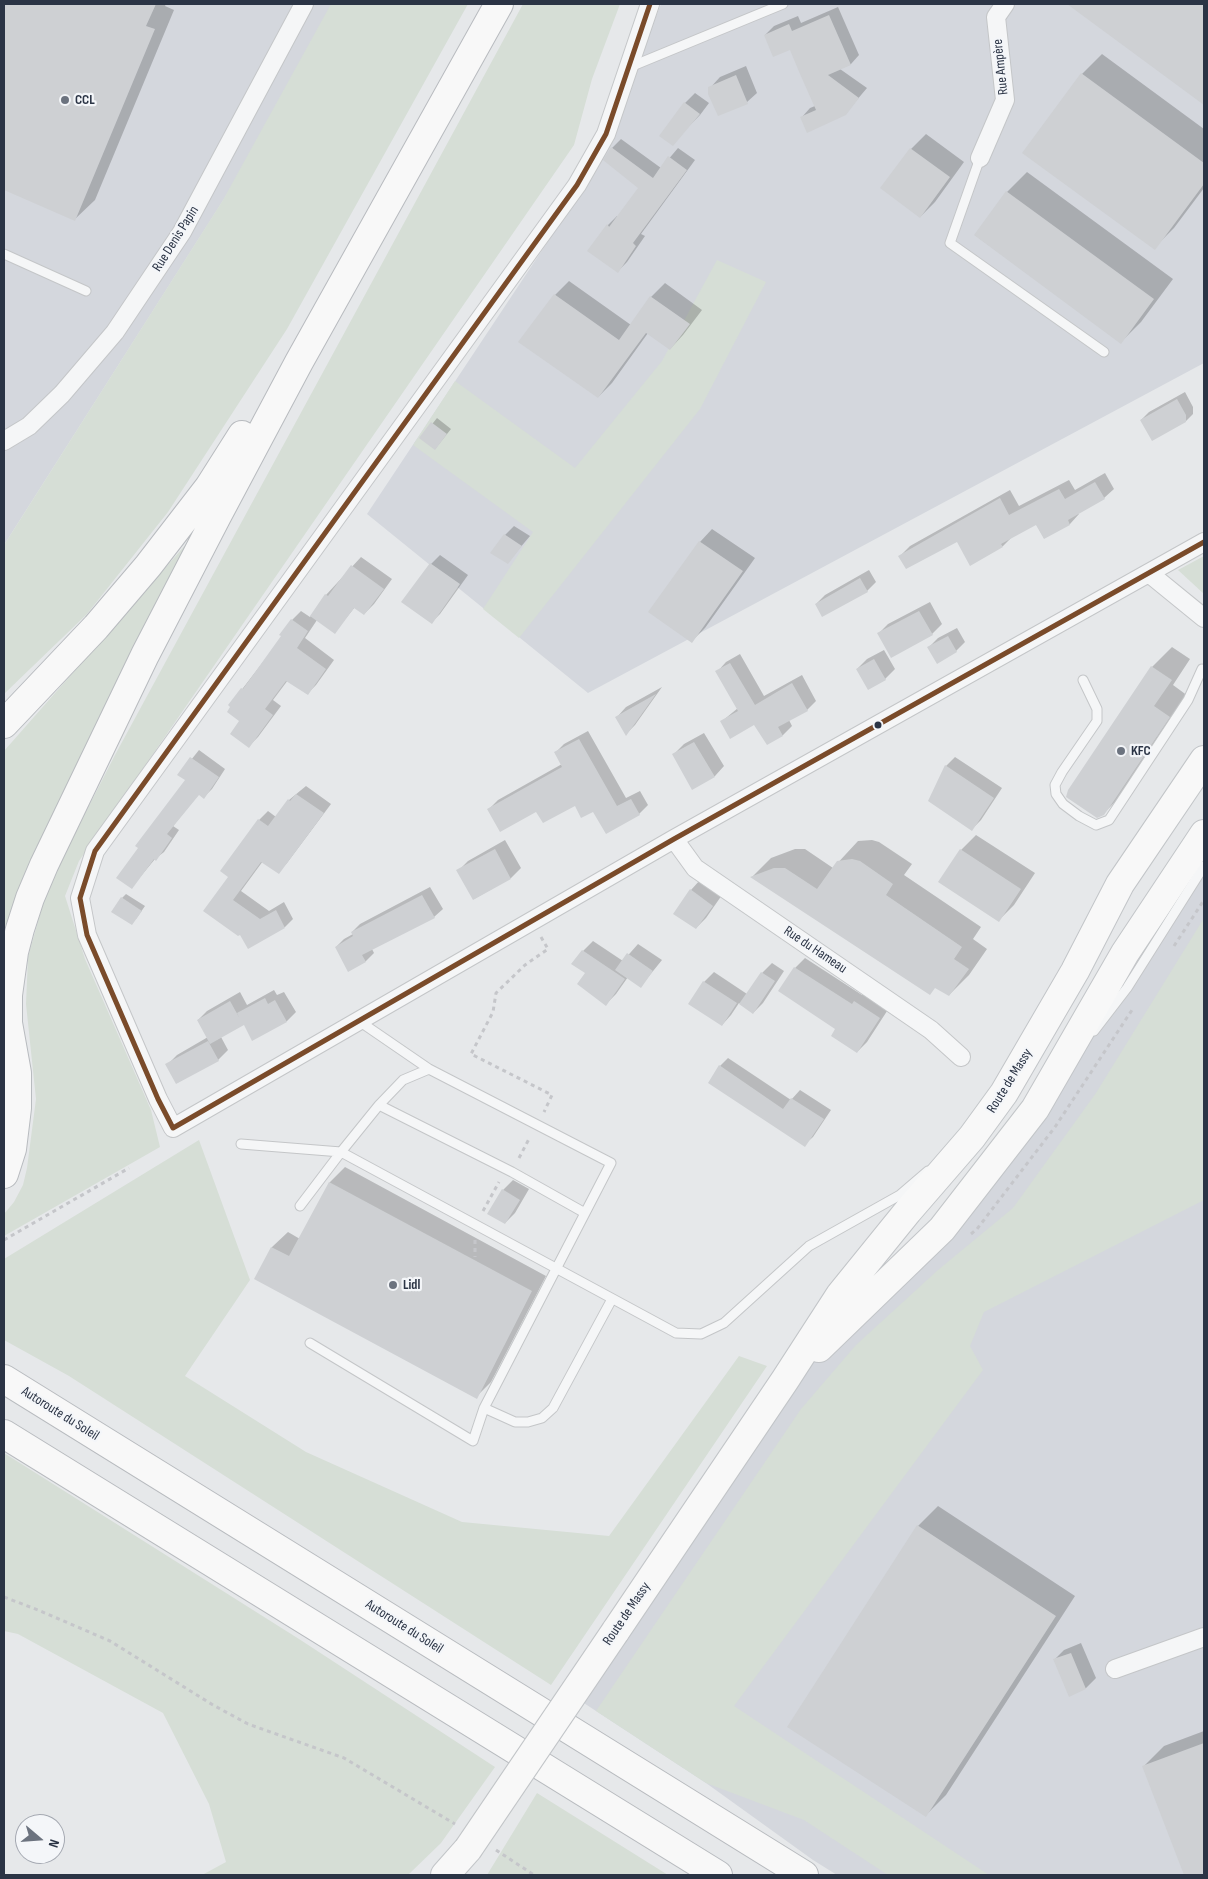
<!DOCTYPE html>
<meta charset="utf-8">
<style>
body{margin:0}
#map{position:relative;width:1208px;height:1879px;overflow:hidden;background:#e6e8ea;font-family:"Sofia Sans Condensed",sans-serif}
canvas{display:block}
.frame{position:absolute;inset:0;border:5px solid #2b3445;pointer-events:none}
.north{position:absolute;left:15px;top:1814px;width:50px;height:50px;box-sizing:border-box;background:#f4f6f9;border:1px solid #a4a8b1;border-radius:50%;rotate:108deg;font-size:14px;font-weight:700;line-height:20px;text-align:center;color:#2b3445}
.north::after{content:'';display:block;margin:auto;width:18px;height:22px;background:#6c737f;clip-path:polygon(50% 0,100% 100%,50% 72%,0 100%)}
</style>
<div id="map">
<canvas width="1208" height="1879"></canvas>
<div class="frame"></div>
<div class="north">N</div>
</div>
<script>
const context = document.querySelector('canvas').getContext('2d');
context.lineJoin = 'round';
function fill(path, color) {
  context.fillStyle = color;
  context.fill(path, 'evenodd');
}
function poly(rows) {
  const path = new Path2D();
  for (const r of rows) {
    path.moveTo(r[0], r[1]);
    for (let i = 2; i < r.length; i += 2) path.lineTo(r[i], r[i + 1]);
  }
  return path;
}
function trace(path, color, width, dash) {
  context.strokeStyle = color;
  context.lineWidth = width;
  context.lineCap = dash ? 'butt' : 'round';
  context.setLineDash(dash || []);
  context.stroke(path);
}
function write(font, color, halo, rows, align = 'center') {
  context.font = font + ' "Sofia Sans Condensed",sans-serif';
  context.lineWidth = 4.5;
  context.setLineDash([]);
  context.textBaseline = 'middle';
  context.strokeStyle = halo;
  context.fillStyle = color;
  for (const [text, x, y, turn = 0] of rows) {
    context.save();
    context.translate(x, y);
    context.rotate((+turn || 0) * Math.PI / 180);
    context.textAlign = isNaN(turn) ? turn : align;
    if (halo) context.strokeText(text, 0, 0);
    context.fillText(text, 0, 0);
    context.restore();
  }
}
fill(poly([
 [4,4,348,4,4,545],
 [661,4,1204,4,1204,363,588,693,367,514,590,178],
 [1204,834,1204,1875,837,1875,813,1860,706,1783,567,1692,785,1380,942,1229]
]), '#d4d7dd');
fill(poly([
 [331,4,468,4,287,329,168,512,87,614,4,694,4,545,223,200],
 [523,4,620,4,592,79,574,145,79,861,65,896,85,959,151,1110,160,1147,4,1236,4,1214,14,1202,23,1185,27,1168,36,1099,26,1004,28,957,48,886,115,755],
 [717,260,766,282,700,409,519,638,483,609,533,532,413,445,455,381,575,468,662,361],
 [188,542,5,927,4,931,4,751],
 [1204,556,1204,594,1178,570],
 [1204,918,1204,1200,984,1312,970,1346,983,1370,734,1706,989,1875,888,1875,804,1820,706,1783,596,1711,801,1409,856,1345,938,1270,1013,1208,1096,1093],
 [199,1140,250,1280,185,1376,306,1452,462,1522,609,1536,739,1356,767,1366,551,1685,69,1376,4,1340,4,1259],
 [4,1453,299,1639,495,1767,441,1843,408,1875,202,1875,226,1862,209,1804,163,1713,18,1634,4,1631],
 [537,1793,668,1875,487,1875]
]), '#d6ded6');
fill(poly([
 [4,4,166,4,165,6,174,10,95,200,75,219,4,188],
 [1087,4,1204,4,1204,104,1080,12],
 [838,7,859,55,851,64,840,69,867,88,845,114,802,117,810,108,815,106,790,48,765,35,774,26,798,16,801,23],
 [1102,54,1204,129,1204,188,1174,228,1154,248,1082,74],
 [746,66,757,93,747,102,710,88,720,77],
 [695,93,709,103,700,115,690,125,660,136,685,103],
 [926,134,964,162,935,202,920,217,882,188,911,149],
 [621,139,661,168,678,148,695,160,641,234,645,236,627,262,618,271,608,225,617,216,618,217,640,187,612,148],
 [1027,172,1173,279,1141,322,1121,342,975,235,1007,192],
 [569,281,631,325,651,297,665,283,702,310,683,335,670,349,648,333,612,383,598,397,555,295],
 [1185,392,1193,407,1193,414,1186,421,1141,420,1149,412],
 [437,418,451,429,435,449,421,438],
 [1105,473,1114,489,1104,498,1078,513,1079,514,1070,524,1044,538,1036,524,1012,537,1003,546,971,564,958,540,900,556,910,546,1010,490,1019,506,1069,480,1075,490],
 [514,526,530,536,508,562,505,535],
 [712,529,755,558,705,628,692,641,700,542],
 [440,555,468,575,440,614,432,622,403,601,431,564],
 [361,557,392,579,374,604,364,614,355,607,335,632,317,620,305,638,334,660,316,685,307,694,288,680,273,700,281,706,258,737,249,746,240,721,230,705,283,636,292,620,301,611,310,617,326,595],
 [869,570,876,582,867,591,816,604,825,595],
 [930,602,942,624,932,634,879,633,888,624],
 [957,628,965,642,956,651,929,647,938,638],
 [1172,647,1190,659,1173,685,1188,696,1123,794,1103,814,1069,790,1152,667],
 [884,650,895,669,885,679,857,669,867,659],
 [740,654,764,696,802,675,816,701,807,710,789,720,792,726,783,735,767,743,755,723,721,722,738,708,717,672,726,662],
 [662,687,635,725,626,734,617,717,626,707],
 [588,731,626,798,640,791,648,805,639,814,594,810,575,804,537,810,489,809,498,800,562,764,555,753,564,744],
 [704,733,724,766,715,776,693,788,674,754,684,744],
 [199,750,225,769,212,789,204,797,199,794,173,826,179,830,164,852,155,859,132,887,187,780,179,775],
 [955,757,1002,788,981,820,972,829,930,800,946,766],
 [306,786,331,804,287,863,278,872,263,861,241,891,269,911,284,902,293,919,285,927,240,933,205,911,230,877,259,820,268,811,276,817,289,800],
 [976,835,1035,873,1014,905,999,920,961,850],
 [505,840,521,868,511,878,474,899,458,871,468,861],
 [872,840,879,842,912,864,904,875,981,927,973,939,987,949,969,975,949,995,752,877,771,858,795,849,805,849,833,868,858,841],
 [700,880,722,895,706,918,696,928,691,890],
 [430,887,443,909,434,917,372,949,374,953,366,961,349,970,336,947,344,939,353,934,352,932,360,924],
 [126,894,145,906,136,919,122,898],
 [593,941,623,961,638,944,662,960,641,986,628,977,616,994,606,1004,587,972,583,951],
 [805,958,862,995,865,992,889,1008,867,1042,857,1052,837,1028,795,968],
 [772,963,784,971,763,1003,753,1013,739,1003,731,1015,722,1025,690,1003,704,982,714,972,747,994,762,973],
 [274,990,277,995,284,992,296,1012,287,1021,253,1039,244,1023,221,1037,228,1050,218,1060,177,1083,167,1065,177,1055,208,1037,198,1020,207,1011,240,992,247,1005],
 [728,1058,791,1100,800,1090,831,1110,813,1137,804,1145,720,1066],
 [345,1167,546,1276,491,1382,476,1397,256,1279,272,1247,288,1232,300,1239,330,1182],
 [513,1180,529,1189,515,1213,505,1223,503,1190],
 [938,1506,1075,1596,946,1795,926,1815,918,1526],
 [1081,1643,1096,1678,1086,1688,1069,1695,1055,1659,1064,1650],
 [1204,1731,1204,1875,1185,1875,1144,1766,1164,1746]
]), '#0003');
fill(poly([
 [4,4,156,4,146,26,155,29,75,221,4,190],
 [1067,4,1204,4,1204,105],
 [829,15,851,65,828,75,859,98,846,115,807,133,800,117,816,110,800,74,790,50,773,57,764,35,789,24,792,31],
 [1081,73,1204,163,1204,184,1155,250,1022,153],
 [736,75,748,104,718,116,708,94,708,87],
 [684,102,700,114,673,146,659,136],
 [611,147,653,178,668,156,687,170,633,243,636,246,618,273,587,251,607,224,609,227,638,188,603,160],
 [910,148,950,177,920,218,880,188],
 [1006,191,1154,299,1121,344,974,235],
 [554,294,619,340,650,296,690,324,670,350,646,333,598,398,518,342],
 [1177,399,1186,415,1186,422,1152,441,1140,420],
 [431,422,447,434,435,450,419,438],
 [1095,482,1105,499,1068,520,1070,525,1044,539,1036,525,1001,544,1003,547,970,566,957,542,906,569,898,556,1000,498,1009,515,1059,489,1065,499],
 [504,534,522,546,508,564,490,553],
 [699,541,743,571,692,643,648,612],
 [430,563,460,584,432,624,401,602],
 [351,565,384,589,364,615,354,608,335,634,310,616,325,594,328,596],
 [860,578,868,592,822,617,815,604],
 [919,611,933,635,891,658,877,633],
 [291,619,308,631,297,648,326,669,308,695,286,681,265,709,273,715,249,748,230,734,239,721,227,712,230,707,228,705,241,688,243,689,281,636,279,635],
 [948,636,957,652,937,664,927,647],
 [874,659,886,680,868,690,856,669],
 [730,663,755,705,792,683,808,711,778,727,783,736,767,745,754,725,730,739,720,721,738,711,715,671],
 [1151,666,1172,680,1154,706,1170,717,1111,805,1104,815,1097,818,1066,797,1068,790],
 [656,694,626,736,615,717],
 [579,739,617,806,631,799,640,815,606,834,593,812,581,818,575,806,543,823,536,812,500,832,487,809,562,767,554,752],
 [694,742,715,777,692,790,672,754],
 [190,757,219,777,204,799,199,795,167,834,172,838,156,861,154,859,132,889,116,878,138,848,135,846,185,780,177,775],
 [945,765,994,798,972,831,928,801],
 [296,794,324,813,279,874,261,862,233,900,260,919,276,910,285,928,248,949,240,935,238,936,203,911,228,877,220,871,258,819,268,826,288,799,290,801],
 [495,849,511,879,473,900,456,870],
 [960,849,1021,889,999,922,938,882],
 [852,859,860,861,893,884,886,895,962,947,954,959,969,969,949,996,935,988,930,995,750,877,774,868,785,868,817,889,837,861],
 [690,889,713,906,696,929,673,914],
 [422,895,435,918,362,955,366,962,348,972,335,947,353,936,351,932],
 [121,897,142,911,132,925,111,912],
 [582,950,625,979,606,1006,577,984,585,973,571,964],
 [627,953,653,971,641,988,615,970],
 [794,967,852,1004,854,1001,880,1018,857,1053,831,1036,835,1029,778,991],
 [761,972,775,981,753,1014,739,1004],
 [703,981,737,1003,722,1026,688,1004],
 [265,998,268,1004,275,1000,287,1022,252,1041,244,1025,210,1044,197,1020,230,1001,240,1019,237,1013],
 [208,1041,219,1061,176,1084,165,1064],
 [719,1065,783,1109,791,1098,824,1119,805,1147,708,1083],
 [329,1182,532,1291,477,1399,254,1279,271,1247,289,1256],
 [502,1189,520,1200,505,1224,487,1214],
 [917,1525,1056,1616,926,1817,787,1727],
 [1071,1653,1086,1689,1069,1697,1053,1659],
 [1204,1743,1204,1875,1184,1875,1142,1766]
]), '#ced0d3');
const lane = poly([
 [630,67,783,4],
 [980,158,950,243,1104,352],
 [4,254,86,291],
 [1083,680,1097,709,1097,721,1062,772,1055,785,1056,794,1063,804,1079,816,1096,825,1109,820,1188,700,1202,669],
 [359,1021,429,1069,611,1163,484,1408,515,1422,528,1422,542,1418,553,1408,612,1299],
 [1094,1031,1127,988,1204,866],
 [429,1069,403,1080,379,1105,341,1152,676,1333,701,1334,724,1323,809,1246,900,1195,928,1171],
 [379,1105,512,1172,585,1213],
 [241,1144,341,1152,300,1206],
 [310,1343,473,1441,484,1408]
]);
const street = poly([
 [650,4,606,134,577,185,95,851,80,898,87,935,158,1099,173,1128,674,839,1204,542],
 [980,158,1005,100,996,17,1005,4],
 [4,441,29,426,62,394,115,332,182,232,304,4],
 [1150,574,1204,618],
 [674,839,695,868,931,1030,961,1057],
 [1115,1669,1204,1637]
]);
const primary = poly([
 [819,1348,942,1229,1035,1109,1125,953,1204,834],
 [615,1632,785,1380,840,1295,908,1211,972,1137,1004,1093,1075,971,1120,884,1204,760],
 [445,1875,468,1849]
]);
const highway = poly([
 [4,724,96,627,148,566,209,487,242,435],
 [4,1174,12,1149,17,1108,17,1073,8,1023,8,995,14,952,20,929,30,898,44,865,145,655,217,516,299,362,499,4],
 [4,1379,804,1875],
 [4,1434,718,1875]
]);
trace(lane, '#c4c6c8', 11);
trace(street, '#c4c6c8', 20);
trace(primary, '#c2c5c8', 30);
trace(highway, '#b8bbbf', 30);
trace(poly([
 [541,937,548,949,525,965,496,993,493,1012,471,1054,552,1095,544,1112],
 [1174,946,1204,900],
 [519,1158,530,1137],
 [483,1211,499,1182],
 [971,1234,977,1229,1055,1127,1132,1010],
 [4,1240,129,1168],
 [475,1240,475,1257],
 [4,1597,38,1610,110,1641,213,1705,248,1724,344,1758,455,1824],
 [496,1850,534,1875]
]), '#c5c6ca', 3, [4, 4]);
trace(lane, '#f5f6f7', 9);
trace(street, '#f5f6f7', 18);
trace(primary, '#f8f8f8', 28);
trace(highway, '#f8f8f8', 28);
const primaryBridge = poly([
 [468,1849,615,1632]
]);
trace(primaryBridge, '#c2c5c8', 30, []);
trace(primaryBridge, '#f8f8f8', 28);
trace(poly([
 [650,4,606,134,577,185,95,851,80,898,87,935,158,1099,173,1128,674,839,1204,542]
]), '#7a4b2a', 5);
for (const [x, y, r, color] of [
 [65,100,5,"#6c737f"],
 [878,725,4.5,"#2b3445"],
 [1121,751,5,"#6c737f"],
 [393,1285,5,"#6c737f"]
]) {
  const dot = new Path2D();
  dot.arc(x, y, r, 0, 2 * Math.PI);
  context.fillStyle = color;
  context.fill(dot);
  trace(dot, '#f4f6f9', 2);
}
write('14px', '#2b3445', '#f4f6f9', [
 ["Rue Ampère",1001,67,-96],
 ["Rue Denis Papin",176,239,-58],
 ["Rue du Hameau",815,950,34],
 ["Route de Massy",1010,1081,-58],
 ["Autoroute du Soleil",60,1414,32],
 ["Route de Massy",627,1614,-56],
 ["Autoroute du Soleil",404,1627,32]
]);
write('bold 14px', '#2b3445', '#f4f6f9', [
 ["CCL",75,100],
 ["KFC",1131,751],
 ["Lidl",403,1285]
], 'left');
</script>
